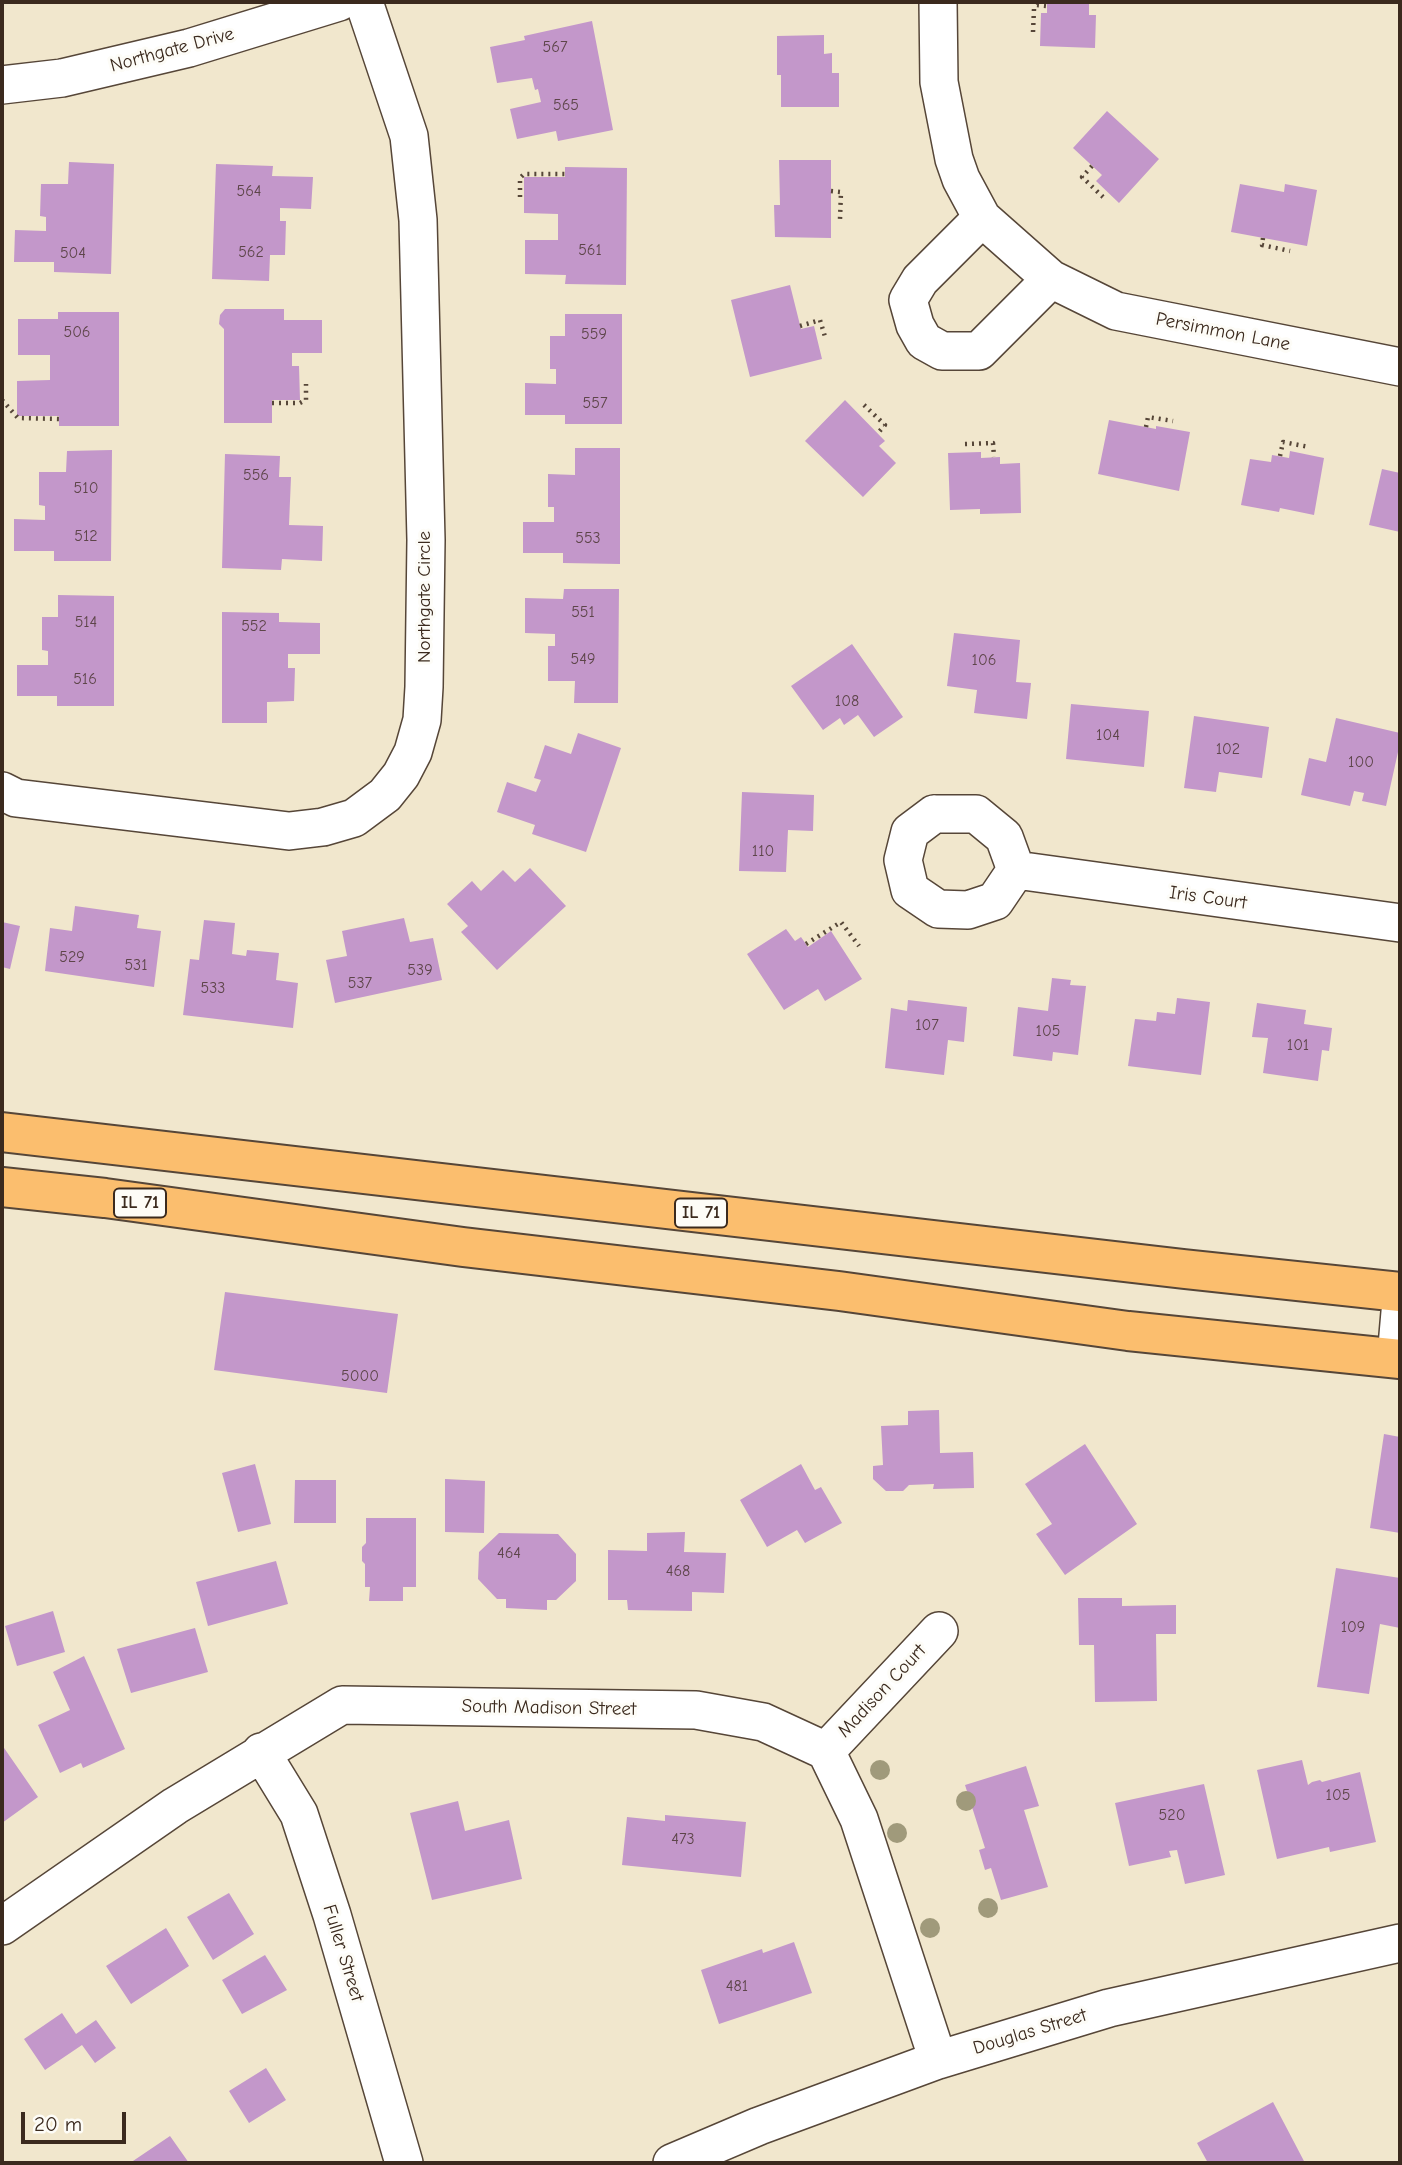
<!DOCTYPE html>
<style>
body{margin:0}
#map{position:relative;width:1402px;height:2165px;overflow:hidden;background:#f1e7cd;font-family:"Comic Neue",sans-serif}
canvas{display:block}
.frame{position:absolute;inset:0;border:4px solid #3b2a1e;pointer-events:none}
.scale{position:absolute;left:21px;top:2112px;width:105px;height:32px;box-sizing:border-box;border:4px solid #3b2a1e;border-top:0;padding-left:9px;font-size:21px;line-height:24px;white-space:nowrap;color:#3b2a1e;-webkit-text-stroke:5px #fdfcf7;paint-order:stroke}
</style>
<div id="map">
<canvas width="1402" height="2165"></canvas>
<div class="frame"></div>
<div class="scale">20 m</div>
</div>
<script>
const context = document.querySelector('canvas').getContext('2d');
context.lineJoin = 'round';
function fill(path, color) {
  context.fillStyle = color;
  context.fill(path, 'evenodd');
}
function poly(rows) {
  const path = new Path2D();
  for (const r of rows) {
    path.moveTo(r[0], r[1]);
    for (let i = 2; i < r.length; i += 2) path.lineTo(r[i], r[i + 1]);
  }
  return path;
}
function trace(path, color, width, dash) {
  context.strokeStyle = color;
  context.lineWidth = width;
  context.lineCap = dash ? 'butt' : 'round';
  context.setLineDash(dash || []);
  context.stroke(path);
}
function write(font, color, halo, rows, align = 'center') {
  context.font = font + ' "Comic Neue",sans-serif';
  context.lineWidth = 6;
  context.setLineDash([]);
  context.textBaseline = 'middle';
  context.strokeStyle = halo;
  context.fillStyle = color;
  for (const [text, x, y, turn = 0] of rows) {
    context.save();
    context.translate(x, y);
    context.rotate((+turn || 0) * Math.PI / 180);
    context.textAlign = isNaN(turn) ? turn : align;
    if (halo) context.strokeText(text, 0, 0);
    context.fillText(text, 0, 0);
    context.restore();
  }
}
fill(poly([
 [1047,2,1089,2,1089,15,1096,15,1095,48,1040,46,1041,13,1047,13],
 [592,21,613,130,558,141,556,131,517,139,510,109,541,102,538,89,535,90,532,78,497,83,490,47,525,40,524,36],
 [824,35,824,54,832,53,832,73,839,73,839,107,781,107,781,75,777,75,777,36],
 [1107,111,1159,159,1119,203,1096,181,1102,175,1073,148],
 [779,160,831,160,831,238,775,237,774,205,780,205],
 [69,162,114,164,111,274,54,272,54,262,14,262,15,230,46,231,46,217,40,216,41,184,68,184],
 [216,164,273,166,272,176,313,177,311,209,280,208,280,221,286,221,285,255,270,255,269,281,212,279],
 [565,167,627,168,626,285,565,284,566,275,525,274,525,240,558,240,558,214,524,213,524,177,565,177],
 [1240,184,1284,192,1285,184,1317,190,1307,246,1231,232],
 [790,285,801,329,814,326,822,359,750,377,731,300],
 [225,309,284,309,284,320,322,320,322,353,292,353,292,366,299,366,300,400,272,400,272,423,224,423,224,329,219,324,220,315],
 [58,312,119,312,119,426,59,426,59,416,17,416,17,381,50,380,50,355,18,355,18,319,58,319],
 [565,314,622,314,622,424,565,424,565,415,525,415,525,383,556,384,556,369,550,369,550,336,565,336],
 [845,400,885,441,879,446,896,463,863,497,805,441],
 [1109,420,1156,429,1156,426,1190,432,1179,491,1098,474],
 [575,448,620,448,620,564,563,563,563,553,523,553,523,522,554,522,554,507,548,507,548,474,575,475],
 [112,450,111,561,54,561,54,551,14,551,14,519,45,520,45,506,39,505,39,472,66,472,67,451],
 [1290,451,1324,458,1314,515,1280,508,1279,512,1241,505,1250,459,1271,462,1272,455,1289,458],
 [981,452,981,458,1000,457,1000,464,1020,463,1021,513,980,514,980,509,950,510,948,453],
 [225,454,280,456,279,477,291,477,289,525,323,526,322,561,282,559,281,570,222,568],
 [1382,469,1400,473,1400,532,1369,525],
 [564,589,619,589,618,703,574,703,575,681,548,681,548,646,555,646,555,634,525,633,525,598,563,599],
 [58,595,114,596,114,706,57,706,57,696,17,696,17,665,48,665,48,651,42,650,42,617,58,617],
 [222,612,279,613,279,622,320,623,320,654,288,654,288,668,295,668,294,701,267,702,267,723,222,723],
 [954,633,1020,640,1016,682,1031,683,1027,719,974,713,977,690,947,686],
 [852,644,903,717,874,737,858,715,844,725,840,718,823,730,791,686],
 [1071,704,1149,711,1144,767,1066,759],
 [1194,716,1269,727,1262,778,1219,772,1216,792,1184,788],
 [1336,718,1400,733,1400,743,1386,806,1362,801,1364,793,1354,791,1350,806,1301,795,1309,758,1326,762],
 [578,733,621,748,586,852,532,834,535,825,497,812,507,782,536,792,541,780,534,778,545,745,571,754],
 [742,792,814,795,813,831,788,830,786,872,739,871],
 [530,868,566,906,497,970,461,932,468,926,447,904,472,881,481,891,503,870,515,882],
 [75,906,139,915,137,928,161,931,154,987,45,971,50,928,72,931],
 [404,918,410,942,433,938,442,980,335,1003,326,960,347,956,342,931],
 [204,920,235,923,232,954,246,956,247,950,279,953,276,980,298,983,293,1028,183,1015,190,959,199,960],
 [2,922,20,926,10,969,2,967],
 [786,929,795,941,801,937,808,947,831,931,862,979,825,1001,818,989,784,1010,747,954],
 [1052,978,1071,980,1070,985,1086,986,1078,1055,1053,1052,1052,1061,1013,1056,1018,1007,1048,1011],
 [1177,998,1210,1002,1201,1075,1128,1066,1135,1019,1156,1021,1157,1012,1175,1014],
 [908,1000,967,1007,964,1042,948,1040,944,1075,885,1068,891,1008,907,1011],
 [1257,1003,1306,1010,1304,1024,1332,1028,1329,1051,1322,1050,1318,1081,1263,1073,1268,1038,1252,1037],
 [225,1292,398,1314,387,1393,214,1370],
 [939,1410,940,1453,973,1452,974,1488,933,1489,934,1484,909,1485,903,1491,886,1491,873,1479,873,1466,883,1465,881,1426,908,1425,908,1411],
 [1384,1434,1400,1437,1400,1533,1370,1528],
 [1085,1444,1137,1524,1065,1575,1036,1534,1052,1524,1025,1484],
 [255,1464,271,1524,238,1532,222,1473],
 [801,1464,815,1490,821,1487,842,1523,805,1543,797,1530,767,1547,740,1500],
 [445,1479,485,1481,484,1533,445,1532],
 [295,1480,336,1480,336,1523,294,1523],
 [366,1518,416,1518,416,1587,403,1587,403,1601,369,1601,370,1587,365,1587,365,1564,362,1561,362,1547,366,1543],
 [685,1532,684,1552,726,1553,724,1593,692,1592,692,1611,628,1610,627,1600,608,1600,608,1550,647,1551,647,1533],
 [499,1533,558,1534,576,1554,576,1581,556,1600,547,1600,547,1610,506,1608,506,1599,497,1599,478,1579,479,1552],
 [276,1561,288,1604,208,1626,196,1582],
 [1336,1568,1400,1578,1400,1628,1380,1624,1369,1694,1317,1687],
 [1078,1598,1122,1598,1122,1606,1176,1605,1176,1634,1156,1634,1157,1701,1095,1702,1094,1645,1079,1645],
 [53,1611,65,1652,17,1666,5,1626],
 [195,1628,208,1672,131,1693,117,1649],
 [84,1656,125,1749,83,1768,81,1763,60,1773,38,1725,70,1710,53,1672],
 [2,1745,38,1797,2,1823],
 [1302,1760,1308,1785,1312,1782,1320,1780,1322,1782,1360,1772,1376,1842,1330,1852,1329,1847,1277,1859,1257,1770],
 [1026,1766,1039,1806,1024,1810,1048,1887,1001,1900,991,1868,985,1870,979,1850,985,1848,965,1785],
 [1204,1784,1225,1875,1185,1884,1177,1850,1169,1851,1171,1857,1129,1866,1115,1803],
 [458,1801,465,1831,509,1820,522,1879,432,1900,410,1813],
 [665,1815,746,1822,741,1877,622,1865,627,1817,665,1821],
 [229,1893,254,1934,213,1960,187,1917],
 [166,1928,189,1966,131,2004,106,1966],
 [794,1942,812,1993,719,2024,701,1970,762,1949,763,1953],
 [265,1955,287,1990,242,2014,222,1980],
 [62,2013,76,2034,96,2020,116,2048,95,2063,82,2045,45,2070,24,2039],
 [266,2068,286,2100,249,2123,229,2091],
 [1273,2102,1305,2163,1208,2163,1197,2143],
 [170,2136,189,2163,130,2163]
]), '#c397ca');
const minor = poly([
 [938,2,939,82,954,159,961,179,982,218,1051,279,1116,311,1400,367],
 [2,85,62,78,189,48,339,2],
 [982,218,920,280,908,300,915,325,924,341,942,351,979,351,1051,279],
 [2,791,16,798,289,831,323,827,354,818,385,795,401,775,413,752,422,720,424,687,426,540,418,220,409,136,364,2],
 [934,814,976,814,1004,837,1016,870,995,901,968,910,938,909,910,890,903,860,910,832,934,814],
 [1016,870,1400,923],
 [1396,1358,1400,1312],
 [826,1751,939,1631],
 [261,1752,299,1814,332,1915,404,2163],
 [2,1926,175,1806,342,1705,696,1710,763,1722,826,1751,859,1819,938,2060],
 [672,2163,759,2126,938,2060,1109,2008,1400,1943]
]);
const major = poly([
 [2,1132,1184,1269,1400,1292],
 [2,1187,105,1198,463,1247,839,1291,1128,1331,1400,1359]
]);
trace(minor, '#564638', 40);
trace(major, '#564638', 42);
trace(poly([
 [1033,32,1034,9,1037,5,1047,6],
 [1092,166,1082,177,1103,197],
 [831,191,841,192,840,219],
 [520,197,520,178,524,174,565,174],
 [1263,238,1262,245,1290,251],
 [800,326,820,320,826,340],
 [2,400,18,418,59,419],
 [272,403,300,403,306,400,306,384],
 [864,405,885,425,877,434],
 [1146,427,1148,417,1173,421],
 [965,444,993,443,994,457],
 [1280,456,1283,442,1309,447],
 [806,944,841,922,859,946]
]), '#564638', 4.5, [2, 5]);
trace(minor, '#fff', 37);
trace(major, '#fbbe6e', 38);
context.fillStyle = '#a09a7b';
for (const [x, y] of [
 [880,1770],
 [966,1801],
 [897,1833],
 [988,1908],
 [930,1928]
]) {
  context.beginPath();
  context.arc(x, y, 10, 0, 2 * Math.PI);
  context.fill();
}
write('16px', '#5d4549', null, [
 ["567",555,47],
 ["565",566,105],
 ["564",249,191],
 ["561",590,250],
 ["562",251,252],
 ["504",73,253],
 ["506",77,332],
 ["559",594,334],
 ["557",595,403],
 ["556",256,475],
 ["510",86,488],
 ["512",86,536],
 ["553",588,538],
 ["551",583,612],
 ["514",86,622],
 ["552",254,626],
 ["549",583,659],
 ["106",984,660],
 ["516",85,679],
 ["108",847,701],
 ["104",1108,735],
 ["102",1228,749],
 ["100",1361,762],
 ["110",763,851],
 ["529",72,957],
 ["531",136,965],
 ["539",420,970],
 ["537",360,983],
 ["533",213,988],
 ["107",927,1025],
 ["105",1048,1031],
 ["101",1298,1045],
 ["5000",360,1376],
 ["464",509,1553],
 ["468",678,1571],
 ["109",1353,1627],
 ["105",1338,1795],
 ["520",1172,1815],
 ["473",683,1839],
 ["481",737,1986]
]);
for (const [x, y, w] of [
 [140,1203,52],
 [701,1213,52]
]) {
  const box = new Path2D();
  box.roundRect(x - w / 2, y - 14.5, w, 29, 5);
  context.fillStyle = '#fdfcf7';
  context.fill(box);
  trace(box, '#3b2a1e', 2);
}
write('bold 18px', '#3b2a1e', null, [
 ["IL 71",140,1203],
 ["IL 71",701,1213]
]);
write('19px', '#3b2a1e', '#fdfcf7', [
 ["Northgate Drive",172,50,-15],
 ["Persimmon Lane",1223,332,11],
 ["Northgate Circle",425,597,-90],
 ["Iris Court",1208,898,8],
 ["Madison Court",882,1691,-47],
 ["South Madison Street",549,1708,1],
 ["Fuller Street",343,1953,73],
 ["Douglas Street",1030,2032,-17]
]);
</script>
